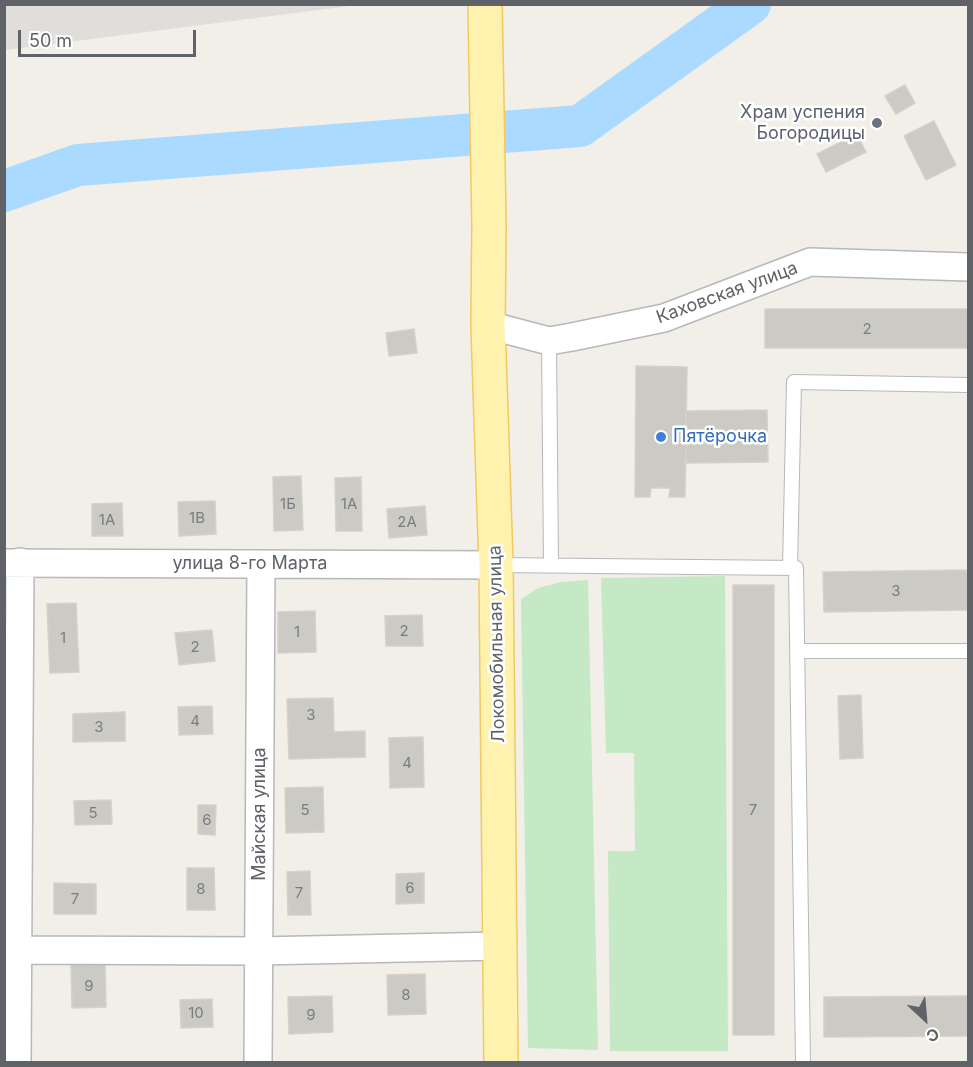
<!DOCTYPE html>
<meta charset="utf-8">
<style>
body{margin:0}
#map{position:relative;width:973px;height:1067px;overflow:hidden;background:#f1efe8;font-family:Inter,sans-serif}
canvas{display:block}
.frame{position:absolute;inset:0;border:6px solid #5f6368;pointer-events:none}
.north{position:absolute;left:895px;top:989px;width:60px;height:60px;-webkit-text-stroke:4px #fff;paint-order:stroke;rotate:154deg;font-size:16px;font-weight:700;line-height:24px;text-align:center;color:#5f6368}
.north::after{content:'';display:block;margin:auto;width:21px;height:27px;background:#5f6368;clip-path:polygon(50% 0,100% 100%,50% 72%,0 100%)}
.scale{position:absolute;left:18px;top:30px;width:178px;height:27px;box-sizing:border-box;border:3px solid #5f6368;border-top:0;padding-left:8px;font-size:18px;line-height:21px;white-space:nowrap;color:#5f6368;-webkit-text-stroke:4px #fff;paint-order:stroke}
</style>
<div id="map">
<canvas width="973" height="1067"></canvas>
<div class="frame"></div>
<div class="north">С</div>
<div class="scale">50 m</div>
</div>
<script>
const context = document.querySelector('canvas').getContext('2d');
context.lineJoin = 'round';
function fill(path, color) {
  context.fillStyle = color;
  context.fill(path, 'evenodd');
}
function poly(rows) {
  const path = new Path2D();
  for (const r of rows) {
    path.moveTo(r[0], r[1]);
    for (let i = 2; i < r.length; i += 2) path.lineTo(r[i], r[i + 1]);
  }
  return path;
}
function trace(path, color, width, dash) {
  context.strokeStyle = color;
  context.lineWidth = width;
  context.lineCap = dash ? 'butt' : 'round';
  context.setLineDash(dash || []);
  context.stroke(path);
}
function write(font, color, halo, rows, align = 'center') {
  context.font = font + ' Inter,sans-serif';
  context.lineWidth = 5;
  context.setLineDash([]);
  context.textBaseline = 'middle';
  context.strokeStyle = halo;
  context.fillStyle = color;
  for (const [text, x, y, turn = 0] of rows) {
    context.save();
    context.translate(x, y);
    context.rotate((+turn || 0) * Math.PI / 180);
    context.textAlign = isNaN(turn) ? turn : align;
    if (halo) context.strokeText(text, 0, 0);
    context.fillText(text, 0, 0);
    context.restore();
  }
}
fill(poly([
 [5,4,358,4,358,5,5,50]
]), '#e0deda');
fill(poly([
 [725,576,728,1051,610,1051,608,851,635,851,634,753,606,753,601,578],
 [588,580,598,1050,528,1048,521,599,538,588,561,582]
]), '#c5e8c5');
trace(poly([
 [4,191,78,165,580,126,750,4]
]), '#aadaff', 42);
const building = poly([
 [905,85,915,103,896,114,885,96,905,85],
 [934,121,956,165,926,180,904,136,934,121],
 [857,134,866,152,826,172,817,154,857,134],
 [765,309,968,309,968,348,765,348,765,309],
 [414,329,417,353,389,356,386,333,414,329],
 [636,366,687,367,685,497,669,497,670,488,651,488,650,497,635,497,636,366],
 [767,410,768,462,686,463,686,411,767,410],
 [301,476,303,530,274,531,273,477,301,476],
 [361,477,362,531,336,531,335,478,361,477],
 [215,501,216,534,179,536,178,502,215,501],
 [122,503,123,536,92,536,92,504,122,503],
 [425,506,427,535,389,538,387,509,425,506],
 [968,570,968,610,824,612,823,572,968,570],
 [733,585,774,585,774,1035,733,1035,733,585],
 [76,603,79,672,50,673,47,604,76,603],
 [315,611,316,652,278,653,278,612,315,611],
 [422,615,423,646,386,646,385,616,422,615],
 [212,630,215,661,179,665,175,633,212,630],
 [861,695,863,758,840,759,838,696,861,695],
 [333,698,334,732,365,731,365,757,289,759,287,699,333,698],
 [212,706,213,734,179,735,178,707,212,706],
 [125,712,125,741,73,742,73,714,125,712],
 [423,737,424,787,390,788,389,738,423,737],
 [323,787,324,832,286,833,285,788,323,787],
 [111,800,112,824,75,825,74,801,111,800],
 [198,805,216,805,215,835,198,834,198,805],
 [187,868,214,868,215,910,187,910,187,868],
 [310,871,311,915,288,915,287,872,310,871],
 [424,873,424,903,396,904,396,874,424,873],
 [54,883,96,884,96,914,54,914,54,883],
 [105,963,106,1007,72,1008,71,964,105,963],
 [425,974,426,1014,388,1015,387,975,425,974],
 [332,996,333,1032,289,1034,288,997,332,996],
 [968,996,968,1036,824,1037,824,997,968,996],
 [212,999,213,1027,181,1028,180,1000,212,999]
]);
fill(building, '#cccac5');
trace(building, '#d6d1c6', 1.5);
const service = poly([
 [549,341,551,565],
 [496,565,796,568,803,1062],
 [790,568,794,382,968,385],
 [797,651,968,651]
]);
const minor = poly([
 [488,325,549,341,572,337,664,318,810,262,968,267],
 [4,563,496,565],
 [18,950,259,951,500,946],
 [17,1062,20,562],
 [258,1062,261,565]
]);
const primary = poly([
 [485,4,489,225,488,325,496,565,501,1062]
]);
trace(service, '#b5b8bc', 16);
trace(minor, '#b5b8bc', 30);
trace(primary, '#f2c960', 36);
trace(service, '#fff', 14);
trace(minor, '#fff', 27);
trace(primary, '#fff2af', 33);
for (const [x, y, r, color] of [
 [877,123,6,"#6b7280"],
 [661,437,6,"#3f7fe0"]
]) {
  const dot = new Path2D();
  dot.arc(x, y, r, 0, 2 * Math.PI);
  context.fillStyle = color;
  context.fill(dot);
  trace(dot, '#fff', 2);
}
write('15px', '#7a7d7f', null, [
 ["2",867,329],
 ["1Б",288,504],
 ["1А",349,504],
 ["1В",197,518],
 ["1А",107,520],
 ["2А",407,522],
 ["3",896,591],
 ["2",404,631],
 ["1",297,632],
 ["1",63,638],
 ["2",195,647],
 ["3",311,715],
 ["4",195,721],
 ["3",99,727],
 ["4",407,763],
 ["5",305,810],
 ["7",753,810],
 ["5",93,813],
 ["6",207,820],
 ["6",410,888],
 ["8",201,889],
 ["7",299,893],
 ["7",75,899],
 ["9",89,986],
 ["8",406,995],
 ["10",196,1013],
 ["9",311,1015]
]);
write('18px', '#5b616d', '#fff', [
 ["Храм успения",865,113],
 ["Богородицы",865,134]
], 'right');
write('18px', '#5f6368', '#fff', [
 ["Каховская улица",727,293,-20],
 ["улица 8-го Марта",250,564],
 ["Локомобильная улица",497,644,-91],
 ["Майская улица",260,814,-90]
]);
write('18px', '#366cbe', '#fff', [
 ["Пятёрочка",673,437]
], 'left');
</script>
